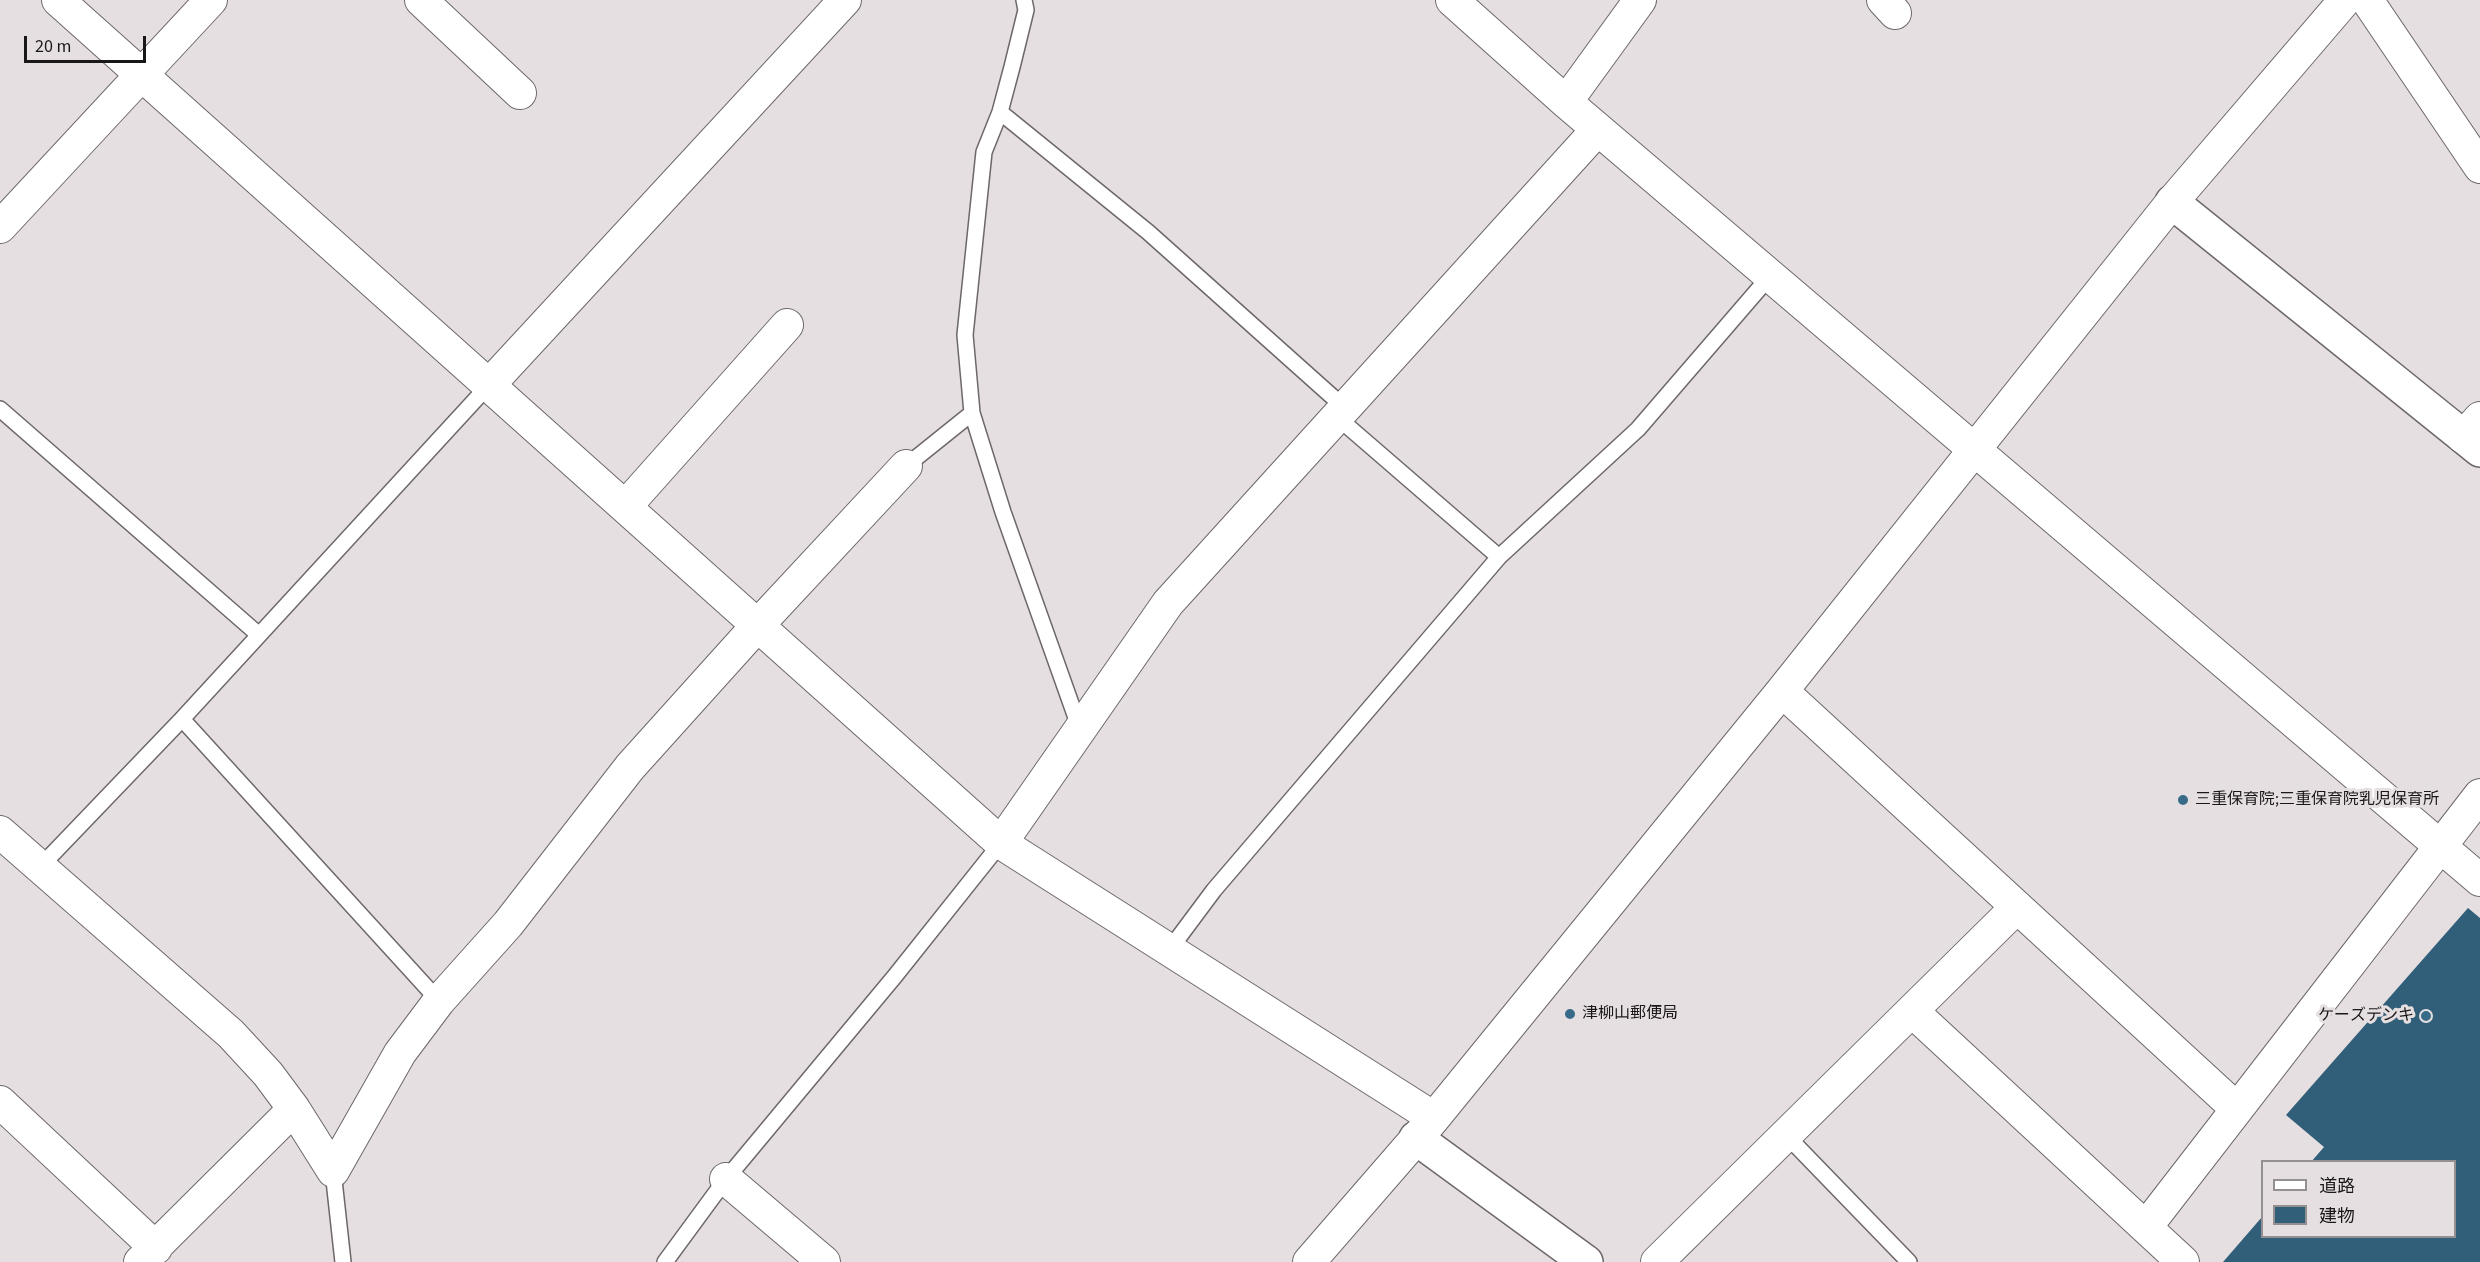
<!DOCTYPE html>
<meta charset="utf-8">
<style>
body{margin:0}
#map{position:relative;width:2480px;height:1262px;overflow:hidden;background:#e6dfe1;font-family:"Source Sans 3","Noto Sans JP",sans-serif}
canvas{display:block}
.legend{position:absolute;left:2261px;top:1160px;width:195px;height:78px;box-sizing:border-box;background:#e6dfe1;border:2px solid #948f91;margin:0;padding:8px 10px;list-style:none;font-size:18px;color:#1a1718}
.legend li{display:flex;align-items:center;gap:12px;height:30px}
.legend b{width:30px;border:2px solid #948f91}
.scale{position:absolute;left:24px;top:36px;width:122px;height:27px;box-sizing:border-box;border:3px solid #1a1718;border-top:0;padding-left:8px;font-size:18px;line-height:21px;white-space:nowrap;color:#1a1718;-webkit-text-stroke:4px #e6dfe1;paint-order:stroke}
</style>
<div id="map">
<canvas width="2480" height="1262"></canvas>
<ul class="legend">
<li><b style="height:8px;background:#fff"></b>道路</li>
<li><b style="height:16px;background:#315f79"></b>建物</li>
</ul>
<div class="scale">20 m</div>
</div>
<script>
const context = document.querySelector('canvas').getContext('2d');
context.lineJoin = 'round';
function fill(path, color) {
  context.fillStyle = color;
  context.fill(path, 'evenodd');
}
function poly(rows) {
  const path = new Path2D();
  for (const r of rows) {
    path.moveTo(r[0], r[1]);
    for (let i = 2; i < r.length; i += 2) path.lineTo(r[i], r[i + 1]);
  }
  return path;
}
function trace(path, color, width, dash) {
  context.strokeStyle = color;
  context.lineWidth = width;
  context.lineCap = dash ? 'butt' : 'round';
  context.setLineDash(dash || []);
  context.stroke(path);
}
function write(font, color, halo, rows, align = 'center') {
  context.font = font + ' "Source Sans 3","Noto Sans JP",sans-serif';
  context.lineWidth = 6;
  context.setLineDash([]);
  context.textBaseline = 'middle';
  context.strokeStyle = halo;
  context.fillStyle = color;
  for (const [text, x, y, turn = 0] of rows) {
    context.save();
    context.translate(x, y);
    context.rotate((+turn || 0) * Math.PI / 180);
    context.textAlign = isNaN(turn) ? turn : align;
    if (halo) context.strokeText(text, 0, 0);
    context.fillText(text, 0, 0);
    context.restore();
  }
}
fill(poly([
 [2468,908,2480,918,2480,1262,2223,1262,2262,1217,2262,1236,2454,1236,2454,1162,2311,1162,2324,1147,2286,1115]
]), '#315f79');
const service = poly([
 [1024,0,1026,10,1012,67,1000,112,984,152,965,335,972,413,1003,512,1080,729],
 [1000,112,1148,232,1345,408],
 [0,409,259,635],
 [1337,417,1499,557],
 [906,466,972,413],
 [182,719,439,1001],
 [40,867,182,719,488,386],
 [1170,949,1214,890,1499,557,1638,429,1770,276],
 [1786,1135,1909,1262],
 [333,1171,343,1262],
 [665,1262,726,1179,895,976,1001,843]
]);
const minor = poly([
 [58,0,1001,843,1434,1118],
 [421,0,520,93],
 [1452,0,1566,102,2480,880],
 [1883,0,1895,13],
 [2367,0,2480,167],
 [1566,102,1640,0],
 [0,227,211,0],
 [488,386,845,0],
 [2463,437,2480,418],
 [625,507,787,325],
 [1782,691,2237,1109],
 [0,832,231,1034,268,1074,294,1109,333,1171,400,1053,439,1001,508,924,630,767,757,626,906,466],
 [1001,843,1168,603,1598,129],
 [1912,1011,2183,1262],
 [0,1102,156,1248],
 [726,1179,824,1262],
 [2146,1227,2480,795],
 [140,1262,294,1109],
 [1309,1262,1434,1118,1782,691,2172,202,2345,0],
 [1657,1262,2017,907]
]);
const tertiary = poly([
 [2172,202,2480,450],
 [1416,1138,1586,1262]
]);
trace(service, '#6d6769', 18);
trace(minor, '#6d6769', 34);
trace(tertiary, '#6d6769', 36);
trace(service, '#fff', 15);
trace(minor, '#fff', 32);
trace(tertiary, '#fff', 33);
for (const [x, y, r, color] of [
 [2183,800,6,"#376b88"],
 [1570,1014,6,"#376b88"],
 [2426,1016,6,"#376b88"]
]) {
  const dot = new Path2D();
  dot.arc(x, y, r, 0, 2 * Math.PI);
  context.fillStyle = color;
  context.fill(dot);
  trace(dot, '#e6dfe1', 2);
}
write('16px', '#1a1718', '#e6dfe1', [
 ["三重保育院;三重保育院乳児保育所",2195,800],
 ["津柳山郵便局",1582,1014],
 ["ケーズデンキ",2414,1016,"right"]
], 'left');
</script>
